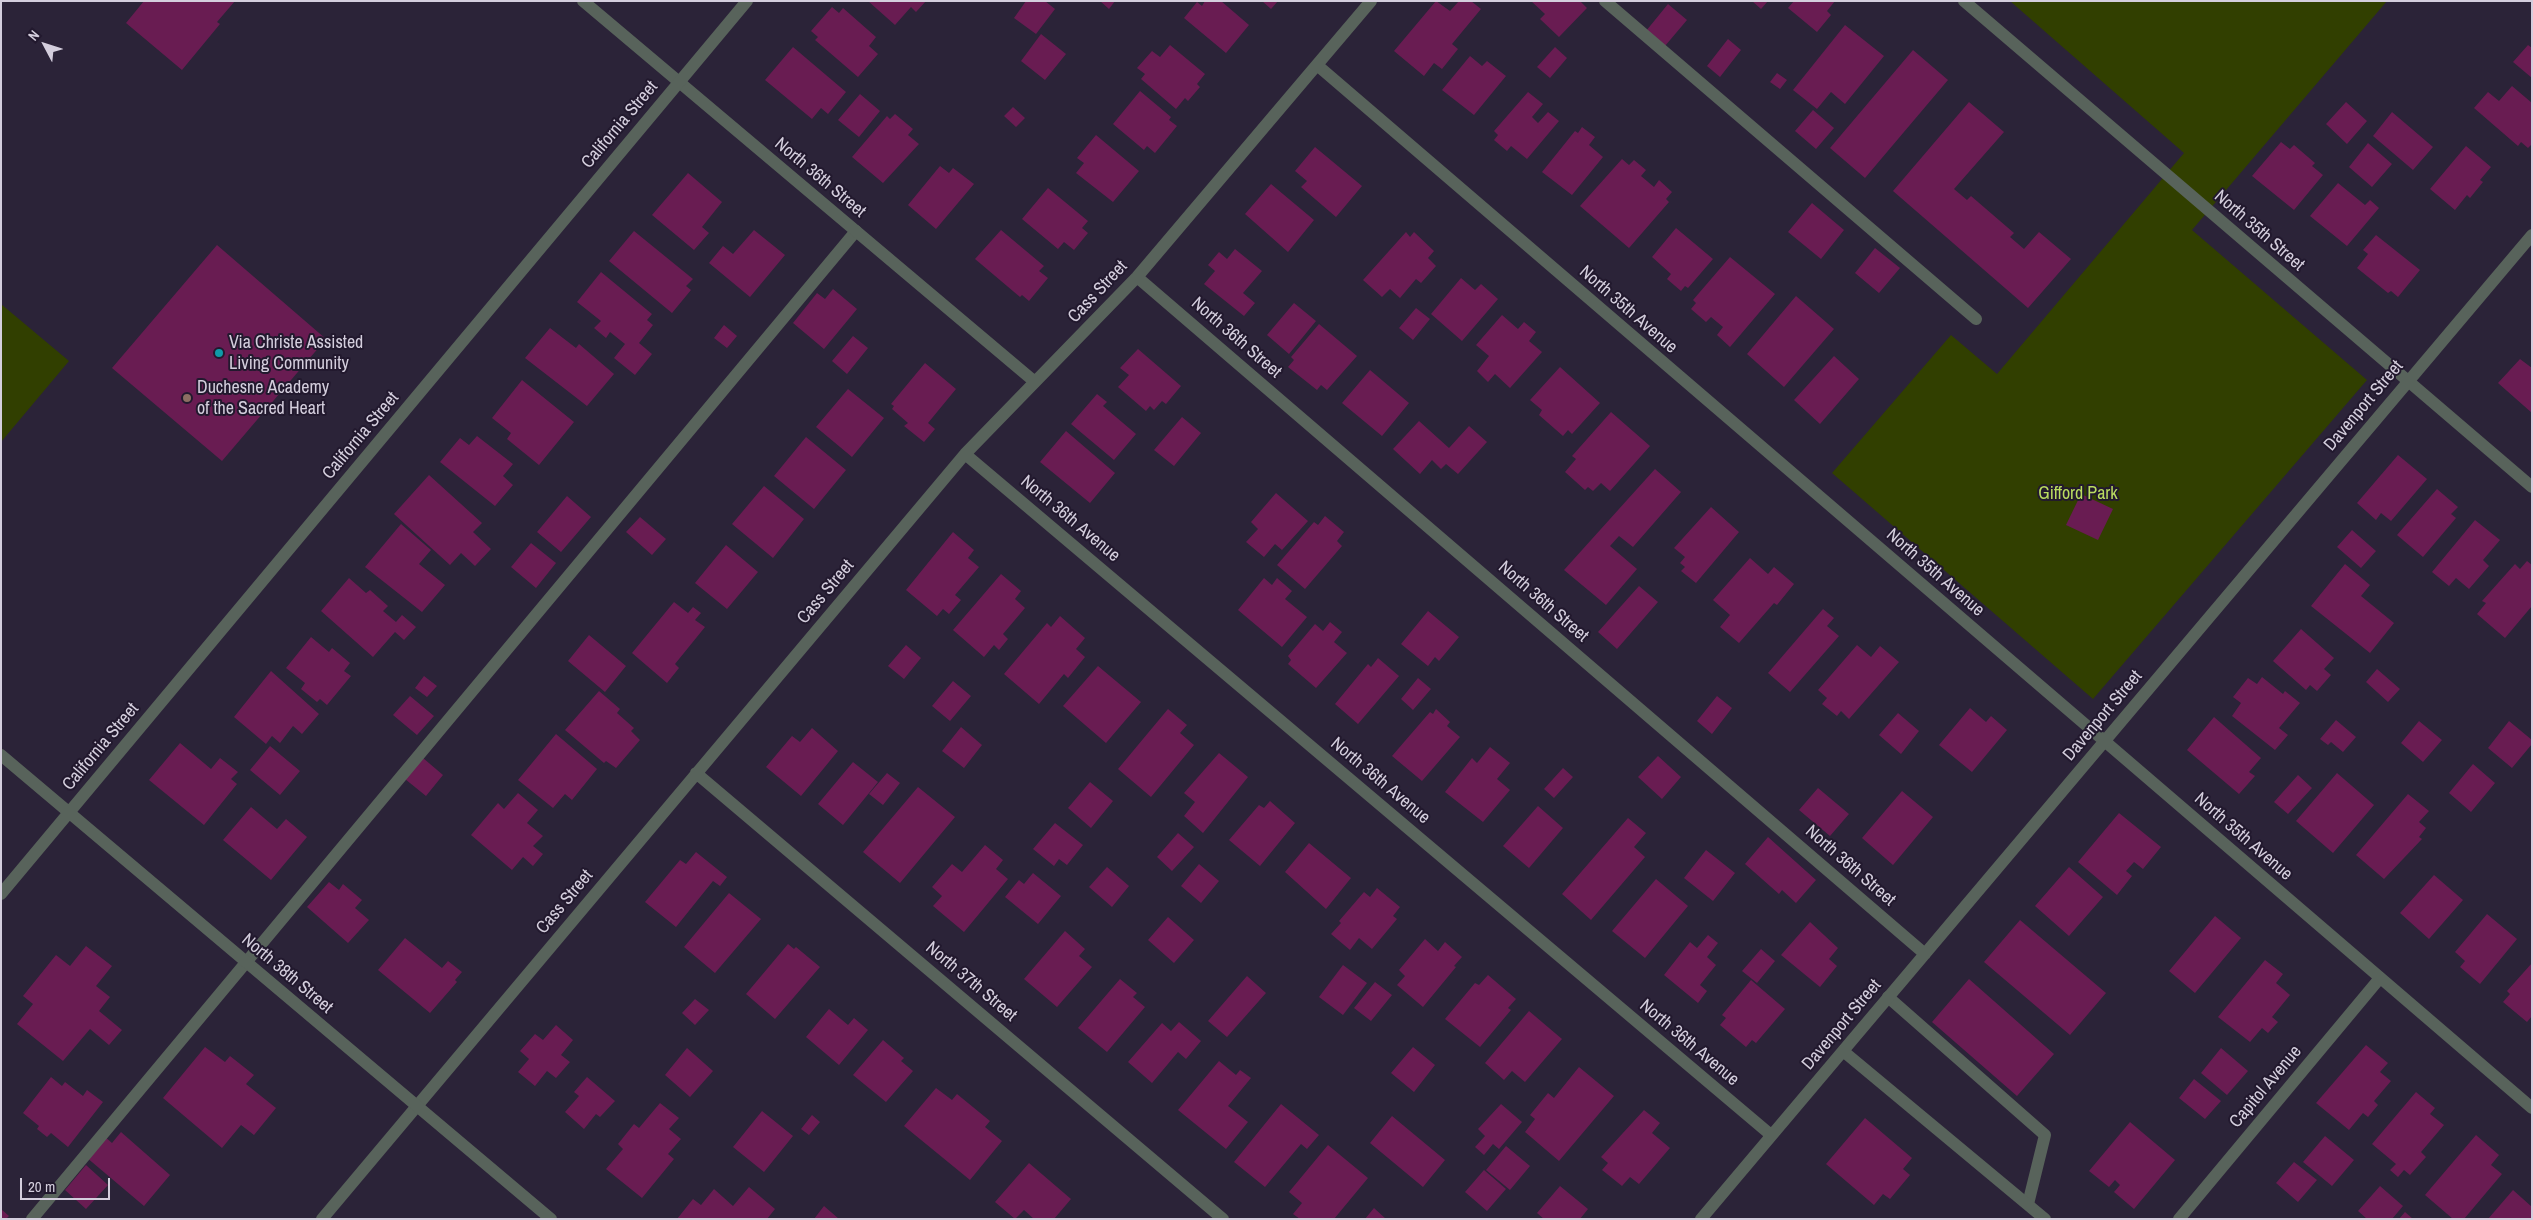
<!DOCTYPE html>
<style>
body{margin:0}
#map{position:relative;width:2533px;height:1220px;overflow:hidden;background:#2b2338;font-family:"Archivo Narrow",sans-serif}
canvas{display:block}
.frame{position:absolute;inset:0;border:2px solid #d4cedd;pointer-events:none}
.north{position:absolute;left:20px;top:20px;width:50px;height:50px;-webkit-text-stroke:4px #22192e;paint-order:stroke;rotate:310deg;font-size:14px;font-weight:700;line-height:20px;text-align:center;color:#d4cedd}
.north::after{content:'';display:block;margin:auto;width:18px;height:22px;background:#d4cedd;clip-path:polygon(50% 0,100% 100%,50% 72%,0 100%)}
.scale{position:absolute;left:20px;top:1178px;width:90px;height:22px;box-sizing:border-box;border:2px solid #d4cedd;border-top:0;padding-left:6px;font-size:15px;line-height:18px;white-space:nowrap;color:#d4cedd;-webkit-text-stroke:4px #22192e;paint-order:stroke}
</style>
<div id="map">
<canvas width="2533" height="1220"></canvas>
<div class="frame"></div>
<div class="north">N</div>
<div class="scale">20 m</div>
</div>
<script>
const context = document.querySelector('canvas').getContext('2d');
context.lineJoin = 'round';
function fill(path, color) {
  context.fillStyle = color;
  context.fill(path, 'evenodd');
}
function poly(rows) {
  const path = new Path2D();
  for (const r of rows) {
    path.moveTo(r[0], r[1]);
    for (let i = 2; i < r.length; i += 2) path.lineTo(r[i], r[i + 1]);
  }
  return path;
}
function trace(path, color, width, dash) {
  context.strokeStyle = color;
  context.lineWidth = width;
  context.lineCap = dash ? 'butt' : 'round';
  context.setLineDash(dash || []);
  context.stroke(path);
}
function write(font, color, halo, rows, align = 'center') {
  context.font = font + ' "Archivo Narrow",sans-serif';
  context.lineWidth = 4;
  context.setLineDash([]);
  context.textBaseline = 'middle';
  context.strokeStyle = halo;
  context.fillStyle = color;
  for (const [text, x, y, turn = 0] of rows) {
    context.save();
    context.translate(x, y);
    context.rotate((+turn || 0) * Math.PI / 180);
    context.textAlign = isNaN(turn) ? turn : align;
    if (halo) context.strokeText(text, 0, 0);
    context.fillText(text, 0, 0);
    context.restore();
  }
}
fill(poly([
 [2010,1,2387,1,2192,230,2367,380,2093,699,1832,473,1951,335,1997,374,2184,153],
 [1,304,69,361,1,442]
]), '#313f00');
fill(poly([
 [144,1,235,1,217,22,220,24,182,70,126,23],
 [868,1,926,1,916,12,911,7,895,25],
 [1026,1,1045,1,1055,9,1036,34,1014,18],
 [1100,1,1115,1,1109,9],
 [1205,1,1221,1,1249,25,1226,53,1184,18,1197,2,1202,6],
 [1262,1,1278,1,1271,9],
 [1436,1,1450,11,1459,1,1471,1,1481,9,1452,44,1458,49,1442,69,1434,63,1424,76,1394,51],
 [1531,1,1580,1,1587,8,1559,37,1540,19,1545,14],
 [1752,1,1768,1,1761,9],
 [1794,1,1835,1,1827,11,1831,15,1817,32,1788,8],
 [1668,4,1687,20,1665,46,1646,31],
 [832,7,839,13,843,8,876,37,869,46,878,54,858,77,815,40,818,37,811,31],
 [1845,25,1884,56,1845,104,1831,92,1817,109,1793,90],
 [1041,34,1066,54,1045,80,1021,61],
 [1728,39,1741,50,1720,77,1707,66],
 [1170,45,1205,74,1197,84,1200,87,1188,101,1185,98,1176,109,1141,79,1145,74,1137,68,1152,51,1160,57],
 [2528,45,2532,48,2532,78,2513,62],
 [793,47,846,92,828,114,821,108,812,119,765,80],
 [1555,47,1567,58,1550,78,1537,67],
 [1913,50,1948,80,1865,178,1830,148],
 [1470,56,1482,66,1487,61,1506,76,1474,115,1442,90],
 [1777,73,1787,80,1780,89,1770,82],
 [2512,86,2532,103,2532,144,2528,148,2521,142,2518,146,2474,108,2488,92,2499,101],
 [1140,91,1171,117,1169,120,1177,126,1155,153,1147,146,1144,150,1113,124],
 [1528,92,1543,104,1532,117,1538,123,1548,112,1559,121,1527,159,1511,146,1507,151,1494,140,1498,135,1494,131],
 [860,94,880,111,859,137,838,120],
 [1969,102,2004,132,1954,189,1967,200,1971,196,2014,233,2010,237,2024,249,2039,232,2071,259,2028,308,1893,191],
 [2346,102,2367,121,2347,144,2326,124],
 [1013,107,1025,118,1016,127,1004,116],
 [1813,110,1834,128,1816,149,1795,131],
 [2392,112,2433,147,2413,170,2373,136],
 [895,114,913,129,908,135,919,144,883,183,852,157,887,116,890,119],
 [1582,127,1595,137,1589,145,1603,157,1572,195,1542,172,1575,131,1578,133],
 [1096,135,1139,171,1113,202,1076,173,1084,163,1077,158],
 [2281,142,2290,149,2294,145,2315,163,2312,166,2323,175,2294,210,2252,176],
 [2368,143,2392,164,2372,187,2349,167],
 [2466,146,2491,167,2480,180,2483,182,2470,198,2467,195,2455,210,2430,189],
 [1315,147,1362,186,1336,217,1301,187,1307,181,1295,171],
 [1622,159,1629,165,1634,160,1646,170,1641,176,1654,187,1659,180,1672,192,1666,199,1669,202,1629,248,1580,206],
 [940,166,949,173,953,168,974,184,936,229,908,205],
 [688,173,722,202,702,227,709,233,694,250,652,215],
 [2338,183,2365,205,2370,200,2379,208,2347,246,2310,216],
 [1271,184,1314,220,1288,252,1245,214],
 [1048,188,1088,221,1082,228,1088,233,1074,250,1064,242,1058,249,1022,219],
 [1812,203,1844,230,1821,259,1788,232],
 [1676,228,1713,259,1688,288,1685,286,1681,291,1667,279,1671,274,1652,257],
 [754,230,785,255,750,297,709,263,723,246,733,254],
 [1001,230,1044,266,1039,271,1048,278,1029,301,1022,295,1020,297,975,259],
 [634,231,693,279,686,286,691,290,672,313,609,261],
 [1406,232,1410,237,1414,232,1434,251,1428,258,1436,266,1421,283,1416,279,1400,298,1390,289,1382,297,1363,280],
 [2376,235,2420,270,2398,297,2391,291,2388,293,2357,268,2368,254,2363,250],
 [217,245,326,339,222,461,112,368],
 [1875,248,1900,268,1879,293,1855,273],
 [1235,249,1262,271,1243,293,1255,303,1244,316,1204,284,1215,271,1208,265,1219,252,1227,259],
 [1730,257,1775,294,1730,347,1717,335,1723,327,1711,317,1706,322,1691,309,1696,303,1693,300],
 [601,272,652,314,647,320,653,325,639,343,652,354,635,375,614,358,625,344,610,332,606,338,594,328,601,321,577,302],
 [1461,278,1475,290,1481,284,1498,299,1462,341,1431,314],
 [833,289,857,309,824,349,793,323,817,293,825,299],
 [1796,296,1834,329,1784,387,1747,354],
 [1294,303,1316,321,1289,354,1267,335],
 [1416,308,1430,319,1413,340,1399,328],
 [1502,315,1518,329,1524,322,1536,332,1529,341,1542,352,1510,388,1495,374,1488,382,1477,371,1489,356,1476,345],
 [1319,324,1357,356,1327,390,1321,385,1317,390,1288,367,1294,360,1291,357],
 [724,325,737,336,727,348,714,338],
 [550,328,576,348,579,344,614,374,587,406,525,358],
 [853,336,868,348,847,374,832,361],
 [1138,349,1181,386,1166,404,1162,401,1154,410,1150,406,1146,411,1118,387,1129,375,1120,368],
 [1834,356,1859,379,1820,424,1794,400],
 [2520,359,2532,368,2532,413,2498,383],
 [925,363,956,389,928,423,935,429,924,442,904,426,908,423,892,409,894,406,891,404],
 [1560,367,1600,403,1572,434,1568,430,1563,436,1539,415,1542,410,1530,400],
 [1370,370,1409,403,1382,436,1342,403],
 [522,380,574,422,539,465,507,439,511,433,492,418],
 [848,389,884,418,852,457,816,427],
 [1097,394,1107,402,1103,406,1136,434,1114,460,1071,424],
 [1611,412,1650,446,1610,491,1601,483,1593,491,1588,487,1585,490,1565,472,1576,459,1572,456],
 [1182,417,1201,433,1174,466,1154,450],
 [1419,421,1449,448,1469,426,1487,442,1458,474,1446,464,1441,469,1432,460,1420,474,1393,449],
 [1066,431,1115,473,1090,503,1040,462],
 [477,436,513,464,503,476,513,485,495,506,440,462,460,438,469,445],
 [806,437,846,470,814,509,774,476],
 [2398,455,2427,479,2391,521,2381,513,2376,520,2357,503],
 [1655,469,1681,492,1633,547,1619,536,1610,546,1637,569,1606,605,1564,570],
 [429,475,482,523,473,532,491,549,475,566,461,553,450,565,394,514],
 [764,486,804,519,773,558,732,524],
 [2437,489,2458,507,2451,514,2456,518,2423,557,2397,535],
 [1276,493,1308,521,1282,550,1275,544,1264,557,1246,542,1258,529,1251,522],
 [2081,494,2113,509,2098,540,2066,525],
 [567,496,591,517,561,552,537,532],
 [1711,507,1739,532,1696,583,1681,571,1685,567,1680,563,1685,557,1674,548],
 [1325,516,1344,532,1337,541,1342,546,1305,589,1277,565,1314,522,1318,525],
 [640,517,666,539,652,555,626,532],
 [2475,520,2500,540,2483,560,2489,566,2469,589,2456,578,2449,586,2432,572],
 [401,524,431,550,419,564,445,585,422,612,365,567],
 [2352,530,2376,551,2361,568,2337,547],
 [953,532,974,550,968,558,979,567,955,595,961,600,949,614,943,609,937,616,906,590],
 [531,543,556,563,536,588,511,567],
 [726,545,758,572,727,609,695,583],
 [1750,558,1768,574,1774,567,1794,584,1777,605,1774,603,1739,643,1720,627,1730,615,1713,600],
 [2527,561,2532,565,2532,606,2505,638,2477,614,2486,603,2482,601,2515,564,2520,569],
 [2345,564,2370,585,2361,596,2394,623,2370,653,2311,606],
 [1001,574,1021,591,1015,599,1025,608,1003,634,1008,639,999,650,994,645,984,657,953,630],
 [349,578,366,593,370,590,388,606,383,611,396,622,402,615,416,627,404,640,395,632,373,657,321,611],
 [1264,578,1272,585,1277,578,1292,591,1285,599,1307,617,1282,647,1238,610],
 [1639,586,1658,602,1617,649,1598,632],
 [674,602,688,613,693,607,701,613,695,620,705,627,675,664,679,668,667,683,632,653],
 [1823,609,1834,618,1827,626,1839,636,1790,692,1768,673],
 [1428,611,1459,637,1439,661,1435,657,1428,666,1401,644],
 [1060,616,1085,638,1076,649,1085,657,1068,678,1064,674,1039,704,1004,674,1047,623,1051,627],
 [1330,622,1342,632,1334,642,1347,653,1316,688,1288,664,1291,660,1288,656,1315,624,1323,631],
 [2301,629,2334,658,2324,669,2331,675,2317,691,2310,685,2306,690,2273,661],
 [589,635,626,666,605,692,568,661],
 [311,637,329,652,332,648,350,663,344,671,351,676,327,705,320,699,317,702,301,689,305,683,286,668],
 [906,645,921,658,904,679,888,666],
 [1857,645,1871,657,1880,646,1899,662,1849,719,1841,711,1837,716,1822,704,1827,698,1818,690],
 [1378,658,1399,676,1358,724,1335,704,1368,664,1371,667],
 [1098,666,1141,702,1106,743,1063,706],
 [2377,669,2400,689,2388,702,2366,682],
 [271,671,319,714,302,734,293,726,280,743,272,736,266,744,234,717],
 [424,676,437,686,427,697,415,688],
 [2262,677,2283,694,2285,691,2300,703,2279,728,2288,735,2275,750,2232,716,2241,703,2233,697,2248,678,2257,684],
 [1418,678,1431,689,1413,710,1401,699],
 [953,681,971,696,950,721,932,706],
 [599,691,620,709,617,713,634,728,631,731,640,740,616,768,606,761,604,763,565,730],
 [410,696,434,716,417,735,393,715],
 [1717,696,1732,708,1712,734,1697,721],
 [1970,708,1986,722,1991,716,2007,730,1972,772,1939,745],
 [1168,709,1187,725,1180,733,1194,745,1151,797,1118,769],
 [1436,709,1450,722,1447,726,1460,737,1422,781,1392,756,1430,712,1433,714],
 [1898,713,1919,731,1901,754,1879,735],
 [2214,717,2261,758,2249,772,2255,776,2239,794,2187,750],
 [2336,720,2356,737,2343,752,2331,742,2328,745,2320,739],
 [2419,721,2442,740,2423,762,2401,743],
 [2509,721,2532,740,2532,744,2512,768,2488,748],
 [961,727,982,745,964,768,942,751],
 [812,728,838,751,801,796,766,767,792,736,800,742],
 [556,734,597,769,572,800,565,794,553,808,518,780],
 [180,743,211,769,220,758,238,772,231,779,237,784,204,825,149,780],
 [270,746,300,771,280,795,250,770],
 [1490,747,1510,763,1497,779,1510,790,1483,822,1445,792,1472,758,1477,763],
 [1219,753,1248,777,1203,833,1184,816,1195,802,1184,793],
 [1658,756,1681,777,1662,799,1638,777],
 [423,758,443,775,426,796,405,779],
 [853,762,878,782,843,825,818,804],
 [2473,764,2495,783,2471,812,2449,793],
 [1563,768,1573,777,1554,798,1544,789],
 [887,773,900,783,883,805,869,794],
 [2337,773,2374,805,2333,853,2296,821],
 [2298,775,2312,788,2288,814,2274,802],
 [1090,782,1113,801,1091,828,1068,808],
 [918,787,955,817,900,883,863,852],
 [1818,788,1849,814,1830,836,1799,810],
 [1902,791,1933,817,1893,865,1862,838],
 [518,793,538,810,527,823,543,836,533,846,543,854,533,866,523,857,512,870,471,835,498,803,504,809],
 [2408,794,2429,811,2419,822,2426,828,2419,837,2422,839,2384,879,2356,855],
 [1270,801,1295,823,1260,866,1229,840,1259,805,1264,808],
 [1538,806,1563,828,1529,868,1503,846],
 [251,807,277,829,286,819,307,837,271,880,223,840],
 [2119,813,2161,847,2143,869,2134,862,2126,871,2132,876,2117,895,2078,862],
 [1628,818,1646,833,1634,847,1645,857,1591,920,1562,894],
 [1055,823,1083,845,1067,865,1059,859,1054,866,1033,849],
 [1178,833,1194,847,1172,871,1157,857],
 [1768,837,1816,880,1796,903,1782,890,1779,894,1745,864],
 [1309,843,1351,878,1326,909,1285,872],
 [985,845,1003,860,996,869,1008,879,964,932,933,906,942,896,932,887,952,864,962,872],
 [1706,850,1735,873,1713,901,1684,878],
 [696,852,727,877,720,886,713,881,676,927,645,902,680,860,686,864],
 [1199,864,1219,881,1201,903,1181,886],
 [1107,867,1129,886,1112,907,1089,887],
 [2069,867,2103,897,2069,936,2035,906],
 [1033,873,1061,896,1038,924,1005,897,1019,880,1024,884],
 [2434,875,2463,900,2429,939,2400,913],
 [1656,879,1688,906,1645,958,1612,931],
 [329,882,339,890,343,884,362,900,355,908,369,920,348,943,307,907],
 [1377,888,1400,907,1393,916,1397,919,1372,949,1359,938,1350,950,1331,934,1341,923,1339,921,1364,892,1370,897],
 [729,893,761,919,715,973,684,947],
 [2487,914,2517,939,2480,984,2460,967,2465,961,2455,952],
 [2215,916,2241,938,2195,993,2169,971],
 [1168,917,1194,940,1174,963,1148,940],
 [2020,920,2106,993,2070,1035,1984,962],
 [1810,922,1838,948,1829,959,1837,966,1820,987,1781,955],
 [1065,931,1085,949,1079,956,1092,967,1057,1007,1024,979],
 [1708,935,1718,943,1707,957,1716,965,1700,985,1707,991,1698,1003,1664,975,1690,942,1697,948],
 [405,938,442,968,448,961,462,972,455,980,457,982,430,1013,378,970],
 [1425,939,1438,951,1445,942,1462,957,1454,966,1456,967,1423,1007,1397,985,1405,976,1399,970],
 [788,944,794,949,796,947,820,967,775,1019,746,994],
 [86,946,112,966,96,986,110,997,99,1011,122,1030,109,1045,90,1029,63,1061,17,1024,33,1004,23,996,56,955,70,966],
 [1761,949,1775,961,1757,983,1742,971],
 [2265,960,2283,974,2276,983,2290,995,2272,1017,2278,1022,2268,1033,2262,1028,2250,1042,2218,1017],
 [2532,963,2532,1016,2527,1022,2503,1002,2510,994,2507,991],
 [1343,965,1367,983,1343,1015,1319,997],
 [1488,975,1516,999,1508,1008,1511,1010,1480,1047,1445,1019,1475,983,1479,985],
 [1247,976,1266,993,1227,1037,1208,1021],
 [1120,979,1137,993,1133,997,1145,1007,1107,1052,1078,1028],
 [1969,979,2054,1054,2017,1096,1932,1022],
 [1751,980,1785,1009,1756,1043,1752,1040,1746,1047,1720,1025,1726,1018,1722,1015],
 [1375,982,1392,995,1371,1021,1354,1008],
 [695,999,709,1010,695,1025,682,1013],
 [829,1009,848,1025,854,1018,868,1030,839,1065,806,1037],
 [1529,1011,1562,1039,1525,1082,1512,1071,1504,1080,1485,1063],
 [1179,1022,1201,1041,1186,1059,1178,1052,1152,1083,1128,1062,1162,1023,1171,1031],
 [556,1025,573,1040,561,1055,570,1062,556,1078,547,1071,535,1086,518,1072,529,1059,520,1051,535,1034,543,1040],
 [883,1040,904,1058,901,1061,913,1071,886,1102,853,1075],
 [2366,1045,2388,1063,2380,1072,2391,1081,2374,1101,2378,1105,2368,1117,2363,1113,2349,1130,2316,1103],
 [205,1047,225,1062,230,1056,254,1075,246,1084,276,1108,254,1135,241,1125,222,1148,163,1098],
 [1413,1047,1435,1065,1414,1092,1391,1073],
 [687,1048,713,1071,690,1097,665,1075],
 [2221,1048,2248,1071,2227,1095,2201,1073],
 [1219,1061,1236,1075,1240,1070,1251,1078,1228,1106,1248,1122,1226,1149,1178,1110],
 [1579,1067,1614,1096,1559,1161,1525,1132,1535,1119,1530,1115,1548,1093,1554,1098],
 [51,1077,62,1086,65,1082,83,1096,87,1090,103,1102,68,1147,51,1133,47,1137,37,1129,39,1126,23,1113],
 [587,1077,615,1101,600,1117,596,1114,584,1129,565,1112,579,1096,574,1092],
 [2194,1079,2221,1101,2205,1119,2179,1098],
 [936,1088,952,1100,957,1094,990,1121,985,1127,1002,1141,970,1180,904,1126],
 [2416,1092,2435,1108,2430,1114,2444,1125,2421,1152,2426,1157,2410,1175,2404,1170,2398,1177,2390,1170,2396,1164,2372,1144],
 [660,1103,679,1118,669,1129,681,1139,668,1154,674,1159,642,1198,606,1169,623,1149,618,1144,634,1124,639,1128],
 [1281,1104,1319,1135,1307,1149,1301,1144,1265,1187,1234,1162],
 [1501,1104,1522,1122,1499,1149,1493,1144,1484,1155,1475,1147,1485,1136,1478,1129],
 [1644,1110,1660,1123,1652,1133,1670,1148,1639,1184,1630,1177,1622,1186,1602,1170,1608,1163,1601,1157],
 [762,1111,793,1136,764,1172,733,1147],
 [812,1115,820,1122,809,1135,801,1129],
 [1392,1116,1445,1160,1423,1187,1370,1143],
 [1865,1118,1912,1158,1903,1169,1910,1175,1890,1199,1883,1194,1874,1205,1826,1164],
 [2130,1122,2175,1160,2134,1209,2114,1192,2120,1185,2115,1180,2109,1187,2089,1171],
 [121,1132,170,1175,144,1206,86,1157,104,1136,112,1143],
 [2476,1135,2499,1155,2491,1165,2502,1174,2464,1219,2453,1219,2425,1195],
 [2325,1136,2354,1160,2332,1186,2303,1162],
 [1328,1145,1368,1178,1334,1219,1300,1219,1293,1214,1302,1203,1289,1192],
 [1506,1146,1530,1166,1510,1190,1486,1170],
 [2294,1162,2317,1180,2298,1202,2276,1183],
 [1029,1163,1071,1199,1054,1219,1034,1219,1024,1210,1015,1219,995,1202],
 [86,1165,108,1185,86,1209,65,1190],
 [1484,1170,1506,1189,1487,1211,1465,1192],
 [1560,1186,1588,1209,1580,1219,1544,1219,1537,1213],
 [2380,1186,2403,1206,2392,1219,2367,1219,2358,1211],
 [749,1187,775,1209,767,1219,677,1219,693,1199,701,1205,714,1189,733,1206],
 [2513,1190,2532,1207,2532,1219,2488,1219],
 [824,1206,839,1219,814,1219],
 [1374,1208,1386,1219,1365,1219],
 [1,1209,9,1216,6,1219,1,1219],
 [2405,1212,2413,1219,2399,1219]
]), '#691c52');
trace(poly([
 [1605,1,1976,319],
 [1888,997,2045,1135,2028,1204],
 [32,1219,856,231]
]), '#58635b', 12);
trace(poly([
 [583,1,1035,382],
 [1964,1,2532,487],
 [1317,65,2532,1108],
 [1137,277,1925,954],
 [965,454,1771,1135],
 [696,773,1223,1219],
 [1843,1051,2045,1219],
 [322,1219,965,454,1137,277,1371,1],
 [1701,1219,2532,235],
 [2179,1219,2380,978]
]), '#58635b', 12);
trace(poly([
 [1,755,551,1219],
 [1,894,747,1]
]), '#58635b', 12);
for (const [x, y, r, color] of [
 [219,353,5,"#0f9aa8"],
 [187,398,5,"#8d6e63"]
]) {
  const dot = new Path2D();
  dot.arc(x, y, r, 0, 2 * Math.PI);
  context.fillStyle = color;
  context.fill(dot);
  trace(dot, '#22192e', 2);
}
write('18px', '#d4cedd', '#22192e', [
 ["California Street",620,125,-50],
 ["North 36th Street",820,178,40],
 ["North 35th Street",2259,231,41],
 ["Cass Street",1098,292,-47],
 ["North 35th Avenue",1628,310,41],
 ["North 36th Street",1236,338,41],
 ["Davenport Street",2364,406,-50],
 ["California Street",361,436,-50],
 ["North 36th Avenue",1070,519,40],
 ["North 35th Avenue",1935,573,41],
 ["Cass Street",826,592,-50],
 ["North 36th Street",1543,602,41],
 ["Davenport Street",2103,716,-50],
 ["California Street",101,747,-50],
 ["North 36th Avenue",1380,781,40],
 ["North 35th Avenue",2243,837,41],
 ["North 36th Street",1850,866,41],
 ["Cass Street",565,902,-50],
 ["North 38th Street",287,974,40],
 ["North 37th Street",971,982,40],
 ["Davenport Street",1842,1025,-50],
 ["North 36th Avenue",1689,1043,40],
 ["Capitol Avenue",2266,1087,-50]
]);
write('18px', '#d4cedd', '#22192e', [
 ["Via Christe Assisted",229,343],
 ["Living Community",229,364],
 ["Duchesne Academy",197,388],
 ["of the Sacred Heart",197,409]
], 'left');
write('18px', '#badc60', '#22192e', [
 ["Gifford Park",2078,494]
]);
</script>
